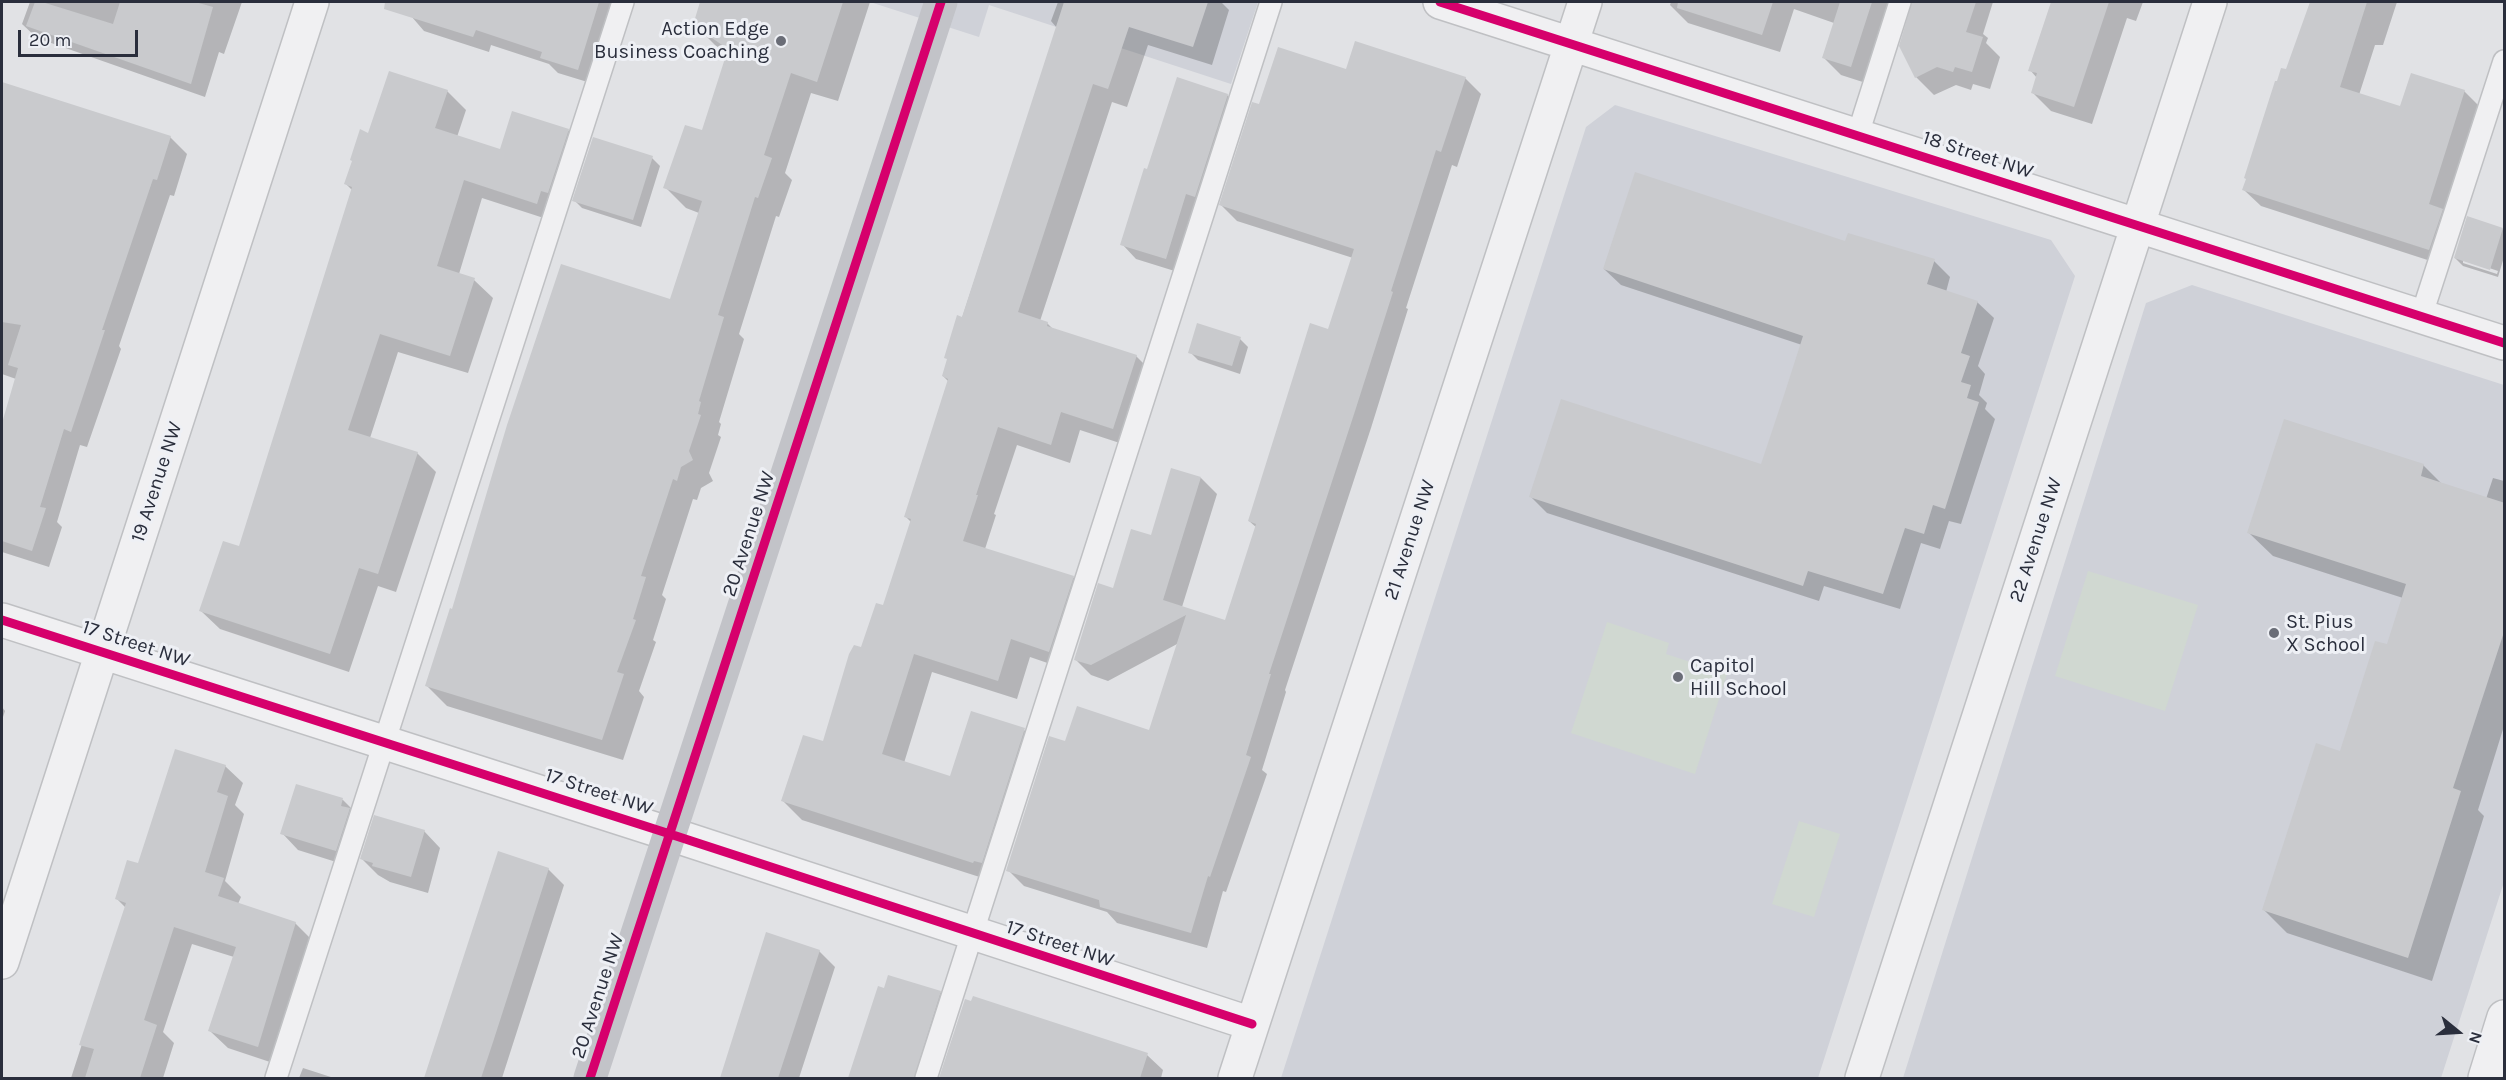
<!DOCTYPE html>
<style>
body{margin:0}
#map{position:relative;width:2506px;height:1080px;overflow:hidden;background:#e1e2e5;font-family:Karla,sans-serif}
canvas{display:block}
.frame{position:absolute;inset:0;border:3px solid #2a2e3c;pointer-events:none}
.north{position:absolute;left:2428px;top:1002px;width:60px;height:60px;-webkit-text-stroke:4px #eef0f5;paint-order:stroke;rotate:108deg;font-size:16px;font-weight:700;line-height:24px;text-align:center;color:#2a2e3c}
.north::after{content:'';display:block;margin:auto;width:21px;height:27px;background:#2a2e3c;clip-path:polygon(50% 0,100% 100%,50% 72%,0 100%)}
.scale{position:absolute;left:18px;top:30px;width:120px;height:27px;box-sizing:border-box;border:3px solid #2a2e3c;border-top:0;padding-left:8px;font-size:18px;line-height:21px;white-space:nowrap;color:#2a2e3c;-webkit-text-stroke:4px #eef0f5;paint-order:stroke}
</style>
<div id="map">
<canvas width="2506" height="1080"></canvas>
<div class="frame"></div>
<div class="north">N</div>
<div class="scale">20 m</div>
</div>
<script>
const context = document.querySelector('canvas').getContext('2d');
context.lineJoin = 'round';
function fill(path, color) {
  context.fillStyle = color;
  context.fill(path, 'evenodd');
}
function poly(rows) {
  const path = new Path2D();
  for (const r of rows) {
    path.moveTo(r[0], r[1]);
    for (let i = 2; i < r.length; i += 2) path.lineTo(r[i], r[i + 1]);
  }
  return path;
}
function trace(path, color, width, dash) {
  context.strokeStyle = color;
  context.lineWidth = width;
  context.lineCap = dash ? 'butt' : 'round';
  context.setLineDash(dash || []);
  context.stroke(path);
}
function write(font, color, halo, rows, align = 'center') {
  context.font = font + ' Karla,sans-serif';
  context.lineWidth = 6;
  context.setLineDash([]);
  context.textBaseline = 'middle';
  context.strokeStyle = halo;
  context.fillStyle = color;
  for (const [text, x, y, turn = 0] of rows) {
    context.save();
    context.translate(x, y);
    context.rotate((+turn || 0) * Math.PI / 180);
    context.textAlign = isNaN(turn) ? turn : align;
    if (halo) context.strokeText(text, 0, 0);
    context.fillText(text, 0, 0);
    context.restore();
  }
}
fill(poly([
 [870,2,1258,2,1231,84,989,5,979,37],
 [1615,105,2051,240,2075,276,1818,1078,1281,1078,1586,127],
 [2192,285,2504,385,2504,882,2441,1078,1903,1078,2146,303]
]), '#cfd1d8');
fill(poly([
 [2088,571,2198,605,2165,711,2055,676],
 [1607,622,1669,643,1666,654,1727,674,1695,774,1571,733],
 [1799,821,1840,834,1814,917,1772,904]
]), '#d0d8d1');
fill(poly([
 [30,2,242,2,224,54,219,52,205,97,37,38,22,24],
 [399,2,623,2,594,84,558,73,549,64,491,45,489,52,424,31],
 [702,2,870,2,838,101,811,93,785,173,792,180,779,217,776,216,739,334,744,339,719,422,721,424,718,435,721,437,709,473,713,481,701,488,697,500,693,499,662,595,666,599,653,640,656,642,639,691,644,697,623,760,447,706,426,685,453,611,671,301,699,213,686,208,665,187,703,132,728,54,715,45,694,24],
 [1058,2,1221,2,1229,10,1212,65,1148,45,1127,107,1112,102,1040,321,1047,323,1054,330,1136,356,1155,375,1132,447,1080,430,1070,463,1017,445,994,514,996,515,985,549,1073,577,1092,596,1068,670,1030,657,1017,699,932,672,904,763,951,778,1024,730,1043,749,1000,881,993,879,992,881,802,820,783,801,824,743,862,649,884,607,911,522,905,516,949,382,943,376,1057,28,1051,21],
 [1671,2,1993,2,1983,34,1988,38,1986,43,2000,57,1990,89,1973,84,1971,90,1956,85,1934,95,1916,77,1913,9,1909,11,1902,29,1869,84,1841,75,1823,57,1834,23,1794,9,1780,52,1688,23,1670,5],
 [2052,2,2143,2,2136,21,2127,18,2092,124,2051,111,2033,93,2037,78,2030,70],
 [2312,2,2397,2,2383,45,2375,45,2359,95,2401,108,2464,91,2481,108,2446,266,2261,206,2244,190],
 [1347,71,1465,78,1481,94,1457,167,1452,165,1406,308,1408,309,1371,428,1285,690,1286,692,1262,770,1267,774,1226,892,1223,891,1207,948,1117,923,1107,912,1024,886,1008,870,1150,732,1179,643,1108,681,1091,675,1075,659,1114,590,1152,537,1172,470,1201,478,1217,494,1182,607,1226,622,1257,528,1249,521,1329,331,1353,258,1237,221,1221,205,1260,106],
 [2,84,170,137,187,154,174,196,170,195,119,346,121,349,87,447,80,445,57,522,62,527,49,567,2,552,2,438,16,379,2,374],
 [447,91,466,110,457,137,501,151,568,130,586,149,556,222,482,198,459,274,474,280,493,298,468,373,398,352,370,438,417,453,436,472,396,592,378,586,349,672,220,629,201,611,240,548,352,190,346,184,369,134],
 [1227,95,1242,110,1181,273,1136,259,1122,244,1148,171],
 [594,139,652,158,660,166,641,227,582,208,574,200],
 [2503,229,2504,257,2498,277,2463,266,2455,258],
 [2463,259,2498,271,2497,274,2463,263],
 [1846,243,1934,261,1950,277,1946,292,1977,302,1994,318,1978,366,1985,374,1979,395,1987,403,1985,409,1995,419,1961,524,1949,521,1940,549,1921,543,1900,609,1824,586,1819,601,1547,513,1531,497,1762,466,1802,345,1621,285,1604,269],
 [1240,339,1248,347,1240,374,1198,360,1190,352],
 [2423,465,2442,484,2486,499,2493,478,2504,481,2504,726,2478,810,2484,816,2432,981,2287,933,2263,909,2341,753,2388,646,2403,598,2273,556,2249,533],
 [2,707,5,711,2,720],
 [225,766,243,783,235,805,244,814,225,881,241,897,238,904,295,923,313,941,276,1064,228,1048,210,1031,234,957,192,944,163,1032,174,1043,163,1078,71,1078,126,908,117,899,139,865],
 [297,785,343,800,359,816,352,867,298,850,282,833],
 [424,831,440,848,428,893,390,882,378,875,362,859],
 [499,853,548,869,564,885,502,1078,426,1078],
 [767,934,819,951,835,967,799,1078,721,1078],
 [879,988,940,992,956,1008,933,1078,850,1078],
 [966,1001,1147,1055,1163,1070,1161,1078,941,1078],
 [303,1068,334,1078,299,1078]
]), '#0003');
fill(poly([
 [35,2,42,2,113,24,120,2,195,2,213,7,191,84,26,26],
 [385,2,599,2,578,70,540,58,542,52,476,30,473,37,384,9],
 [700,2,843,2,817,82,791,73,764,155,772,158,758,198,755,197,718,315,724,317,699,401,701,402,698,414,701,415,689,451,693,460,681,467,677,481,673,479,641,576,646,577,633,619,636,620,617,672,624,674,602,740,425,686,450,608,452,609,507,425,561,264,670,299,702,201,663,188,685,125,702,130,728,49,693,25],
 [1064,2,1208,2,1193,47,1129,27,1108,89,1093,84,1018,312,1048,322,1047,326,1137,355,1113,429,1061,412,1051,445,998,427,976,495,978,495,963,541,1074,576,1049,652,1011,639,998,681,914,654,882,754,950,776,971,711,1025,728,982,863,974,861,973,863,781,801,803,735,823,741,849,654,854,645,861,647,876,603,883,605,911,519,904,517,948,379,942,376,947,359,944,358,957,315,962,317],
 [1678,2,1773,2,1762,35,1677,8],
 [1840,2,1872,2,1851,67,1822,58],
 [1912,2,1976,2,1966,32,1983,37,1972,72,1955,67,1953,72,1937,67,1915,78,1899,46],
 [2051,2,2109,2,2074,107,2031,93,2037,73,2028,71],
 [2310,2,2367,2,2340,87,2400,106,2411,73,2465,90,2429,204,2443,209,2429,250,2242,190,2246,179,2244,178,2275,81,2277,81,2281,68,2286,69],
 [1355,41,1466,77,1441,152,1436,150,1391,291,1393,292,1355,411,1269,674,1271,674,1246,755,1251,757,1210,877,1208,876,1191,933,1100,907,1099,900,1006,871,1049,736,1065,741,1077,706,1149,730,1186,615,1091,665,1074,660,1098,583,1113,588,1131,529,1151,535,1171,468,1201,477,1163,600,1225,620,1256,524,1248,521,1310,323,1328,329,1354,249,1219,205,1252,102,1259,104,1278,47,1346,69],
 [389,71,448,90,435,128,500,149,512,111,569,129,548,193,541,191,537,204,464,180,437,266,475,278,450,356,380,334,348,430,418,452,378,574,359,568,330,654,199,611,223,541,239,546,352,187,344,184,352,161,350,160,360,129,368,133],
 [1177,77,1228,94,1195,197,1186,194,1166,259,1120,245,1144,168,1147,169],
 [2,82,171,136,157,180,153,179,102,330,105,330,71,432,64,429,40,507,46,508,32,551,2,541,2,423,18,368,8,365,21,325,2,322],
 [593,137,653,156,633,220,572,201],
 [1635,172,1845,241,1848,233,1935,259,1927,284,1978,301,1961,353,1970,356,1961,382,1971,385,1967,398,1979,402,1945,509,1933,505,1924,534,1905,528,1883,594,1808,571,1803,586,1529,497,1561,399,1761,464,1785,392,1803,336,1603,269],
 [2467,216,2503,228,2490,270,2454,258],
 [1197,323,1241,337,1232,366,1188,353],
 [2284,419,2424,464,2421,476,2505,503,2505,629,2453,788,2461,791,2408,958,2262,910,2316,743,2340,751,2375,641,2387,644,2406,584,2247,533],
 [175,749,226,765,217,792,228,796,205,872,224,878,218,896,296,922,258,1047,208,1031,236,947,174,927,144,1020,157,1025,140,1078,85,1078,94,1049,79,1045,126,903,115,899,127,860,138,863],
 [296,784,343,798,341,806,350,808,336,851,280,834],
 [374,815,425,830,411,877,372,866,373,863,360,859],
 [498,851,549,868,493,1042,481,1078,424,1078],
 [766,932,820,950,778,1078,720,1078],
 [888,975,941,991,914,1078,848,1078,878,986,884,988],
 [973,996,1148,1053,1140,1078,939,1078,965,999,971,1001]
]), '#c9cacd');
const lane = poly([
 [1858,134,1900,2],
 [2421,317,2504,61],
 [276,1078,623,2],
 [926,1078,1271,2]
]);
const street = poly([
 [1440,2,2504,343],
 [2,620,670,834,1252,1024],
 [2,962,312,2],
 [1235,1078,1585,2],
 [1862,1078,2210,2],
 [2485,1078,2504,1017]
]);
trace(lane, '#bfc0c3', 24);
trace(street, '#bfc0c3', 36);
trace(lane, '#f0f0f2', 21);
trace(street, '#f0f0f2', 33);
trace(poly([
 [590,1078,941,2]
]), '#c2c3c8', 33);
trace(poly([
 [1440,2,2504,343],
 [2,620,670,834,1252,1024],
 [590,1078,941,2]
]), '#d6006c', 9);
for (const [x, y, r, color] of [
 [781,41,6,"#6a6d77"],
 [2274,633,6,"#6a6d77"],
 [1678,677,6,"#6a6d77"]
]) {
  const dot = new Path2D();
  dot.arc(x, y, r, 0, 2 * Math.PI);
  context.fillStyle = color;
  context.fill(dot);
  trace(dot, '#eef0f5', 2);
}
write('20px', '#2a2e3c', '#eef0f5', [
 ["Action Edge",769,29,"right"],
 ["Business Coaching",769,52,"right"],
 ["St. Pius",2286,622],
 ["X School",2286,645],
 ["Capitol",1690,666],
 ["Hill School",1690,689]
], 'left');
write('20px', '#2a2e3c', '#eef0f5', [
 ["18 Street NW",1978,155,18],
 ["19 Avenue NW",157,482,-72],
 ["20 Avenue NW",749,534,-72],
 ["21 Avenue NW",1410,540,-72],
 ["22 Avenue NW",2036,540,-72],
 ["17 Street NW",136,644,18],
 ["17 Street NW",599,792,18],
 ["17 Street NW",1060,944,18],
 ["20 Avenue NW",598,996,-72]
]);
</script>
